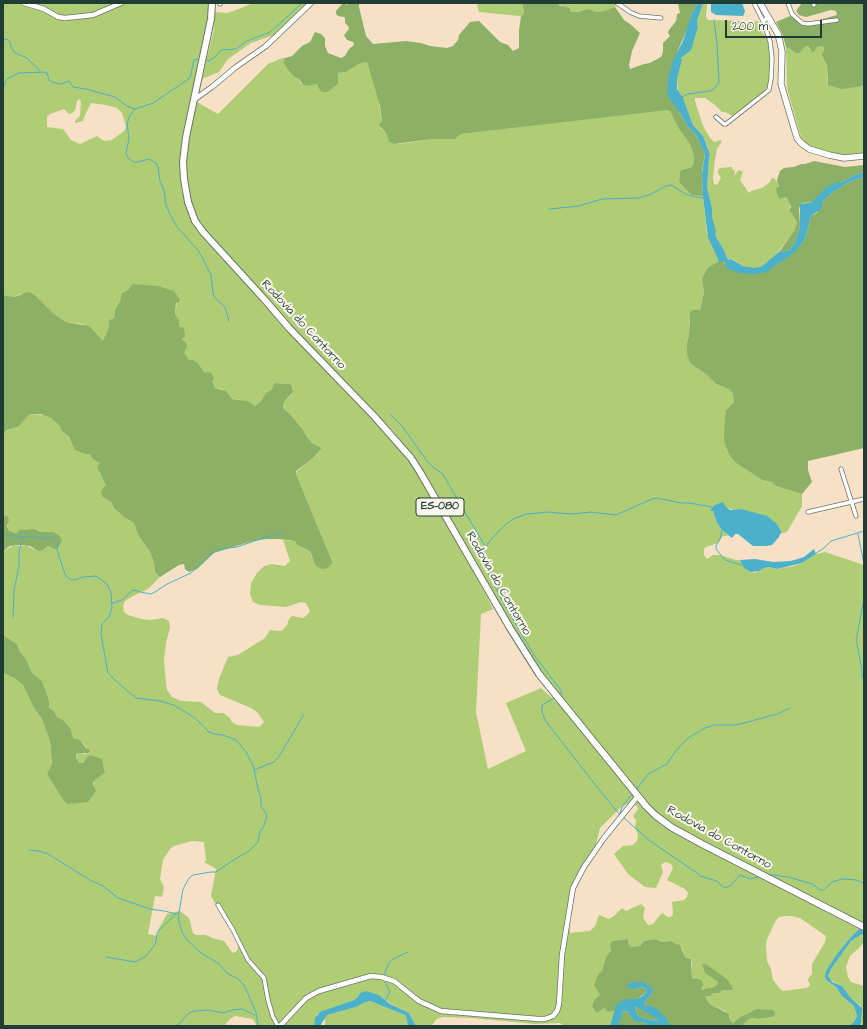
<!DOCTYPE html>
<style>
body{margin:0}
#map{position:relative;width:867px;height:1029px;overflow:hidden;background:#f6e1c7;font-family:"Architects Daughter",sans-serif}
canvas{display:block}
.frame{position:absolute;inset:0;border:4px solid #1f3d34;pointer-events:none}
.scale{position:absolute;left:725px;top:20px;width:97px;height:18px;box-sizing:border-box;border:2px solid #1f3d34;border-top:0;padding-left:5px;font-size:12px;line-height:14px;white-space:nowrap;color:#1f3d34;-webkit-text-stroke:3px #fbf7ec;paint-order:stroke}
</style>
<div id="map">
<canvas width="867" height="1029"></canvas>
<div class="frame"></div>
<div class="scale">200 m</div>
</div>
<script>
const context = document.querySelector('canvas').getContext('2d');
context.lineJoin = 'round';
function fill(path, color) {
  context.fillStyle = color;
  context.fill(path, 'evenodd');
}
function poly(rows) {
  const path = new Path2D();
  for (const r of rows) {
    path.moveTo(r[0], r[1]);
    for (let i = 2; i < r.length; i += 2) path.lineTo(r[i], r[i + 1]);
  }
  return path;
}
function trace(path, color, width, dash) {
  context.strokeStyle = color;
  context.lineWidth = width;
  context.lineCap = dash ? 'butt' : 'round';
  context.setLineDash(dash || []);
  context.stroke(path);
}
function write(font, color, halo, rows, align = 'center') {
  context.font = font + ' "Architects Daughter",sans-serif';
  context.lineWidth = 4;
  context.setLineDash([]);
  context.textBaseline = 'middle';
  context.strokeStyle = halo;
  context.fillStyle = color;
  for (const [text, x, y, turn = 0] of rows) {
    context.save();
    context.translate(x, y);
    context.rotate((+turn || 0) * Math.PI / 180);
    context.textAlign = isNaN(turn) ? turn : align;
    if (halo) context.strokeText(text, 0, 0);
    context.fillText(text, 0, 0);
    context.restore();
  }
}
fill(poly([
 [3,3,210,3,209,23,199,61,196,80,183,136,181,151,181,187,187,211,200,234,401,449,426,486,487,597,493,609,481,614,476,712,488,769,526,751,506,703,541,688,562,707,645,809,660,824,703,848,859,929,849,939,837,954,826,980,836,987,842,996,854,1006,857,1016,854,1022,849,1026,742,1026,749,1019,754,1018,758,1019,772,1017,753,1011,740,1017,733,1023,730,1020,730,1016,725,1011,710,1004,705,997,713,993,719,993,723,990,730,990,716,972,709,966,718,982,717,985,712,988,708,988,702,990,696,979,692,978,692,962,690,958,685,957,682,948,671,941,662,942,655,939,644,941,640,946,631,947,629,945,628,939,613,941,611,951,604,963,598,990,600,995,595,1000,598,1012,605,1008,608,1012,615,1011,614,1016,614,1026,564,1026,560,1023,535,1024,471,1018,443,1017,437,1019,431,1026,416,1026,409,1013,391,1004,379,995,368,992,360,993,359,997,354,1000,317,1014,314,1026,257,1026,253,1019,235,1016,230,1019,224,1026,3,1026,3,673,14,678,23,685,34,708,42,719,50,741,52,763,47,774,56,786,94,787,94,781,95,779,105,771,102,759,91,755,88,756,83,763,79,763,77,761,76,756,78,753,81,753,86,754,87,748,80,740,73,738,63,720,57,717,54,711,49,708,49,700,42,681,32,673,26,659,20,652,17,644,3,635,3,551,13,546,27,546,38,551,44,549,48,546,51,547,52,532,44,532,39,530,26,530,21,529,16,533,9,531,8,529,7,516,3,516,3,434,5,431,18,427,29,415,33,414,44,415,51,418,60,426,79,451,90,454,100,463,99,472,105,481,106,485,105,488,107,499,112,503,114,508,125,518,134,523,138,535,150,552,154,563,155,572,160,577,148,589,131,597,125,601,123,606,124,612,128,615,141,619,151,620,163,618,169,621,170,628,166,643,164,660,166,684,167,690,172,697,181,701,201,702,215,713,223,713,229,717,232,722,237,725,259,727,264,722,257,712,251,708,220,695,217,689,219,679,228,657,238,655,265,638,270,630,280,631,283,630,287,625,289,619,292,616,303,618,307,615,310,611,306,603,301,602,286,607,260,605,253,602,250,594,251,583,257,573,264,566,272,564,285,566,290,561,283,540,295,541,297,545,310,551,312,557,332,561,296,474,296,472,312,459,322,448,312,443,307,437,303,430,291,415,283,408,284,402,292,394,293,388,290,384,275,383,273,385,272,389,266,393,261,401,255,406,243,400,232,399,222,389,215,388,207,373,204,372,198,363,189,360,184,352,182,327,179,326,177,317,175,314,177,302,174,291,132,284,128,290,122,293,120,301,115,310,114,318,110,325,105,336,105,340,103,341,83,324,66,322,54,314,34,294,20,294,15,297,3,295],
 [79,99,81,101,80,116,75,121,75,123,83,121,85,115,91,103,106,105,117,108,122,113,126,127,124,131,112,140,104,141,97,136,80,144,71,140,63,129,47,127,47,117,50,114,64,109,69,114,72,113,75,110,77,101],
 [629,803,633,804,637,806,638,809,633,816,636,820,635,828,638,834,637,841,633,845,623,846,614,854,628,874,645,887,656,888,663,872,661,865,662,864,666,862,671,864,673,868,667,880,685,889,688,893,687,897,684,900,672,902,673,915,670,917,666,916,663,913,660,915,653,924,648,925,644,919,643,917,645,908,641,904,626,911,622,908,614,916,609,919,599,915,595,926,590,931,570,933,569,911,579,874,595,848,600,828,621,807],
 [192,841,204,842,206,860,204,862,216,869,211,896,239,944,237,951,233,953,231,951,224,941,212,938,206,935,196,935,193,933,189,918,180,911,167,914,159,928,157,936,148,934,155,896,162,897,164,887,160,879,163,860,170,849,174,846],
 [785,916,791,916,800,918,826,936,825,942,812,964,812,974,809,977,808,980,810,985,807,988,783,991,779,988,773,980,771,969,767,961,766,945,767,939,776,920,779,917],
 [254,3,308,3,277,34,251,43,228,59,219,72,202,79,214,29,214,12,228,13],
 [478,3,522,3,524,12,521,17,520,16,479,12,477,4],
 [558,3,616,3,615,7,604,11,597,12,589,9,584,10,578,12,571,12,561,5,558,5],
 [703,3,707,3,706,17,708,20,743,21,745,23,744,29,745,29,752,22,758,21,761,24,762,32,768,39,769,43,771,66,769,82,766,90,735,117,725,112,722,112,715,105,705,98,695,98,695,101,703,126,710,138,714,142,720,140,722,141,717,149,715,159,713,178,714,184,717,185,721,178,718,173,718,170,720,168,732,167,732,169,735,171,734,176,739,170,743,172,740,180,749,193,751,191,762,188,769,183,772,178,774,178,779,184,778,187,784,197,787,198,790,205,789,210,797,222,794,231,775,256,761,267,753,268,743,266,732,259,728,260,724,250,715,235,712,217,712,208,707,187,709,158,710,153,703,136,693,125,683,98,678,92,677,79,682,60,681,58,695,37,698,27,697,21],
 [808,46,810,50,816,48,820,46,823,46,827,65,827,78,828,85,862,86,864,84,864,155,841,157,808,146,801,137,787,88,786,47,792,50,800,51,805,47],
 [282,58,285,58,283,62,286,67,293,76,299,79,301,84,307,86,317,84,328,92,338,84,338,73,346,72,359,64,367,62,378,97,382,121,381,128,386,133,389,142,399,144,433,139,455,139,461,134,667,109,670,111,679,129,690,144,694,157,694,162,692,167,681,170,680,172,679,182,691,195,703,196,707,233,719,262,708,267,702,278,704,292,700,310,691,315,689,321,689,336,687,342,687,354,691,364,706,374,716,384,729,389,733,394,734,402,726,410,725,429,744,468,762,480,772,482,776,486,802,494,802,506,787,532,782,533,777,524,741,509,735,510,726,508,713,511,717,523,728,536,723,536,718,543,706,547,704,549,704,555,707,559,713,555,720,555,736,560,740,560,741,562,751,572,755,573,764,568,769,567,777,569,794,566,802,563,816,554,825,552,864,565,864,925,686,833,651,808,544,678,519,640,419,464,409,450,393,431,365,404,232,262,199,223,193,211,187,191,186,158,187,144,197,102,218,114,268,64],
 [864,933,864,942,860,947,850,956,846,967,848,977,851,982,864,986,864,1026,859,1026,861,1023,861,1006,850,997,842,986,830,980,828,976,831,969,851,941],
 [370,1001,405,1015,406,1016,408,1026,325,1026,325,1018,327,1015,356,1007,363,1003]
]), '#afcd74');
fill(poly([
 [343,3,347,5,349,3,359,3,359,7,366,36,373,44,406,41,421,43,430,46,447,48,453,46,458,40,459,35,470,22,479,21,500,42,508,45,513,51,519,48,519,30,521,17,524,12,522,3,558,3,558,5,569,8,571,12,578,12,584,10,589,9,597,12,604,11,615,7,624,20,630,24,640,33,632,51,629,65,630,69,644,64,650,63,661,57,663,52,663,43,670,36,668,33,669,30,676,21,677,14,680,13,678,3,698,3,692,13,690,23,678,50,668,88,680,113,689,128,696,135,705,154,702,171,703,196,691,195,679,182,680,172,681,170,692,167,694,162,694,157,690,144,679,129,670,111,667,110,461,134,455,139,433,139,394,144,389,142,386,133,379,125,382,121,380,106,367,62,359,64,346,72,338,73,338,84,328,92,323,92,320,90,317,84,307,86,303,85,299,79,293,76,286,67,283,62,285,58,292,56,302,46,310,42,315,32,321,34,325,38,325,46,328,53,341,58,345,56,349,49,354,45,353,42,347,40,344,35,349,29,348,26,345,23,345,18,344,17,338,16,336,14,336,11],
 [802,3,864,3,864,84,862,86,842,89,828,85,827,65,822,55,824,50,823,46,820,46,816,48,815,51,812,52,808,46,805,47,799,53,795,53,792,50,786,47,782,33,776,22,790,16,796,19,808,23,837,15,836,11,831,10,806,17,799,15,796,11],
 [814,161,845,167,864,165,864,172,853,176,833,187,819,200,814,202,802,203,799,208,800,227,796,240,790,250,779,252,794,231,797,222,789,210,791,207,787,198,784,197,780,199,777,194,776,188,779,186,777,180,780,171,784,168,794,167,801,164,805,164],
 [864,177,864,448,808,461,808,470,812,482,802,494,776,486,772,482,762,480,735,462,729,454,724,441,725,418,726,410,734,402,733,394,729,389,716,384,706,374,691,364,689,360,687,354,687,342,689,336,690,312,693,310,700,310,704,292,702,278,708,267,720,261,723,261,730,268,756,272,777,264,799,247,805,239,811,216,817,213,822,202,833,192,849,182],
 [132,284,158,286,174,291,180,300,179,302,176,303,175,314,179,320,179,326,184,328,185,336,182,339,186,343,187,347,184,352,189,360,193,360,198,363,204,372,211,373,214,378,212,381,215,388,226,391,232,399,248,401,255,406,261,401,266,393,272,389,273,385,275,383,290,384,292,386,293,392,284,402,283,408,291,415,303,430,307,437,312,443,322,448,312,459,296,471,296,474,332,561,332,563,328,568,322,569,316,566,310,551,297,545,295,541,279,539,266,539,249,542,214,553,197,569,189,572,185,569,184,564,179,565,160,577,155,572,154,563,150,552,138,535,134,523,125,518,114,508,112,503,102,496,101,491,106,485,97,467,100,463,93,459,90,454,86,454,75,450,69,437,62,431,60,426,51,418,41,414,33,414,29,415,18,427,7,430,3,434,3,295,15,297,27,292,34,294,54,314,66,322,89,326,103,341,109,327,109,322,110,320,114,318,115,310,120,301,122,293,128,290],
 [3,516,7,516,9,520,7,526,9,531,16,533,21,529,26,530,33,529,44,532,52,532,59,535,62,541,58,548,55,549,51,547,48,546,43,550,38,551,30,546,20,545,10,546,3,551],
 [3,635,17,644,20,652,26,659,32,673,42,681,49,700,49,708,54,711,57,717,63,720,70,728,73,738,80,740,86,748,89,749,90,751,88,753,78,753,76,755,76,758,79,763,83,763,88,756,91,755,102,759,105,772,94,781,93,784,96,791,88,802,68,804,64,801,47,774,52,763,50,741,42,719,34,708,23,685,14,678,3,673],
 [628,939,629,945,631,947,640,946,644,941,655,939,662,942,671,941,676,944,680,945,685,957,691,959,692,978,702,980,703,985,701,988,702,990,708,988,712,988,717,985,718,982,705,973,702,964,706,964,727,979,732,987,733,990,723,990,719,993,713,993,710,996,707,996,705,997,710,1004,729,1014,730,1020,733,1023,740,1017,757,1009,773,1010,775,1013,775,1015,772,1017,758,1019,754,1018,749,1019,742,1026,665,1026,662,1021,662,1017,652,1006,646,1013,652,1014,657,1013,661,1017,659,1020,657,1021,647,1019,638,1016,635,1008,644,1004,647,999,652,993,647,984,633,989,643,987,646,989,647,992,627,1006,617,1005,615,1011,608,1012,606,1011,605,1008,598,1012,596,1012,592,1006,595,999,600,995,594,985,598,975,602,971,606,957,611,951,610,944,613,941],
 [624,1011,628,1012,632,1018,643,1022,646,1026,618,1026,618,1023,622,1012]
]), '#8bb066');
fill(poly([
 [698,3,703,3,697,21,698,27,691,50,681,58,682,60,677,79,677,89,683,98,693,125,703,136,710,154,709,158,707,187,712,208,712,217,716,231,715,235,724,250,728,260,731,259,743,266,753,268,761,267,779,252,790,250,796,240,800,227,800,204,814,202,819,200,833,187,853,176,864,172,864,177,849,182,833,192,822,202,822,208,820,210,811,216,805,239,796,251,787,258,777,264,756,272,730,268,723,261,719,262,708,237,706,222,703,196,702,174,705,154,696,135,689,128,680,113,668,88,668,78,673,61,683,41,692,13],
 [711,3,742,3,745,11,744,14,743,16,716,15,711,12],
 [723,502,726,507,730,510,741,509,767,516,777,524,782,533,780,534,779,537,772,545,767,546,753,546,738,534,735,534,732,538,723,531,717,523,713,511,710,510,715,505],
 [814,549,816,554,802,563,777,569,769,567,764,568,759,571,751,572,744,568,740,560,755,559,773,562,791,561,804,557],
 [859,929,864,931,864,933,851,941,831,969,828,976,832,982,842,986,850,997,862,1008,861,1023,859,1026,849,1026,854,1022,857,1016,854,1006,842,996,836,987,826,980,825,976,826,971,837,954,849,939],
 [635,982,643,982,650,986,653,990,652,993,647,999,644,1004,635,1008,638,1016,647,1019,657,1021,659,1020,661,1017,657,1013,652,1014,644,1012,644,1008,645,1006,652,1006,661,1012,662,1021,665,1026,646,1026,643,1022,637,1022,632,1018,628,1012,624,1011,622,1012,622,1019,619,1020,618,1026,614,1026,614,1016,616,1005,627,1006,631,1001,641,997,647,992,646,989,643,987,633,989,627,987,627,984],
 [366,991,379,995,390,1004,409,1013,416,1026,408,1026,406,1016,405,1015,370,1001,363,1003,356,1007,327,1015,320,1026,314,1026,315,1018,320,1012,354,1000,358,997,360,993]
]), '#4bb0ca');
trace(poly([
 [3,39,9,40,10,42,11,47,15,53,27,58,40,71],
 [206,60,209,61,215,57,221,50,236,49,247,41,270,32,285,19,302,3],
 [3,88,7,79,19,73,45,72,47,73,49,80,52,82,61,84,69,81,73,87,86,89,115,97,127,106,135,109,153,103,190,78,194,60,198,59],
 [682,97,688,94,710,91,715,88,719,82,717,44,714,20],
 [135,109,130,115,127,124,129,139,126,153,128,158,134,162,138,162,149,159,156,163,158,167,160,181,164,190,166,205,170,214,177,227,197,249,202,257,211,275,213,294,215,298,225,307,229,321],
 [549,209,579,206,602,199,639,198,649,195,666,186,671,185,687,195,703,198],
 [390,414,402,426,427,461,434,468,442,473,485,546],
 [722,530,720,539,716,546,716,549,725,560,742,565],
 [858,534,864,564],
 [3,535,23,537,33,536,46,539,53,537,58,542,57,550,65,574,67,577,72,580,75,580,83,577,95,576,99,578,107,584,111,593,112,608,109,617,102,624,101,634,108,673,117,682,136,698,160,701,174,705,195,718,209,732,214,734,223,735,236,740,246,752,253,765,258,789,261,798,261,806,267,815,264,826,260,832,258,842,249,851,232,861,216,872,211,872,193,875,189,878,183,889,178,918,182,932,187,940,201,953,218,963,228,974,237,978,244,985,256,1012,258,1026],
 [816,553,824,548,831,541,864,531],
 [112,603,116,602,122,600,133,590,145,593,151,594,155,592,167,584,191,573,212,553,220,549,237,547,263,538,281,533],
 [13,617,14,590,19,566,19,551,23,537],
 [862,678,862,669,856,640,864,599],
 [560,694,562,693,560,689,534,655,504,604,486,569,484,551,488,543,505,525,513,519,527,514,547,512,572,514,591,512,616,515,652,499,657,498,681,503,689,503,712,507],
 [554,698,542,705,542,712,545,720,593,782,620,815],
 [254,770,274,762,280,755,304,714],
 [636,790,648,774,667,764,675,752,688,738,705,728,714,725,734,725,744,723,777,714,790,708],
 [620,814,622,807,632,794],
 [624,818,650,841,697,873,700,876,717,881,724,888,730,886,740,875,750,879,758,877],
 [29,850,39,851,48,854,90,880,103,886,118,898,150,909,164,911,177,914],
 [769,875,773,875,788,877,812,884,820,890,824,890,832,882,842,879,856,880,864,883],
 [106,957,135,962,145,957,154,946,156,942,157,933,160,929,176,914],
 [384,975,388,965,390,961,399,956,408,952],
 [385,1000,390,992,385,981],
 [175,1026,179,1024,189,1013,194,1011,209,1010,223,1013,232,1010,242,1009,255,1015]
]), '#4bb0ca', 1);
trace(poly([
 [671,86,670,92,672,97,681,109],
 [811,207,828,190,838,185],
 [729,266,739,270,755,271,766,269,774,262],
 [613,1026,619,1007,624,1003,629,1002,636,1003,663,1019,667,1026]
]), '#4bb0ca', 6);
const minor = poly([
 [220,3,220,4],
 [617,3,630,12,639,16,661,18],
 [754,3,763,21],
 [788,3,792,14,802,23,808,24,837,20],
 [813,3,814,5],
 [716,117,724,124,726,124,769,90,771,79,772,58,770,41,763,21,769,17],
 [841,469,856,516],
 [808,512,864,499],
 [218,905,233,930,248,960,264,978,268,1000,273,1017,278,1026]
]);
const tertiary = poly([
 [24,3,44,9,58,17,65,18,93,15,121,3],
 [195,99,212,87,236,67,266,46,311,3],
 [280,1026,306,998,319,991,371,976,381,977,394,981,419,1001,441,1011,538,1019,545,1019,553,1016,557,1011,559,1004,562,955,573,888,584,867,604,838,638,796]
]);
const secondary = poly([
 [760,3,778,34,780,42,782,52,781,84,797,138,801,143,809,149,829,155,844,158,864,156]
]);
const primary = poly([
 [212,3,211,19,186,137,183,162,184,179,188,202,195,221,203,232,265,300,289,328,374,416,411,458,420,472,510,628,539,674,646,806,655,815,671,827,702,844,864,927]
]);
trace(minor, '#6a7667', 5);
trace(tertiary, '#6a7667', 6);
trace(secondary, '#6a7667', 7);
trace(primary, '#6a7667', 8);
trace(minor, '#fff', 3.5);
trace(tertiary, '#fff', 4.5);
trace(secondary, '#fff', 5.5);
trace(primary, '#fff', 6);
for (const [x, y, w] of [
 [440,507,48]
]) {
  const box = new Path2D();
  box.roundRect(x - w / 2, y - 9, w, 18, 3);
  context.fillStyle = '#fbf7ec';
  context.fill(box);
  trace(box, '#1f3d34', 1);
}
write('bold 11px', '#1f3d34', null, [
 ["ES-080",440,507]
]);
write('12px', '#1f3d34', '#fbf7ec', [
 ["Rodovia do Contorno",303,325,47],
 ["Rodovia do Contorno",498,584,60],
 ["Rodovia do Contorno",719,838,29]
]);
</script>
